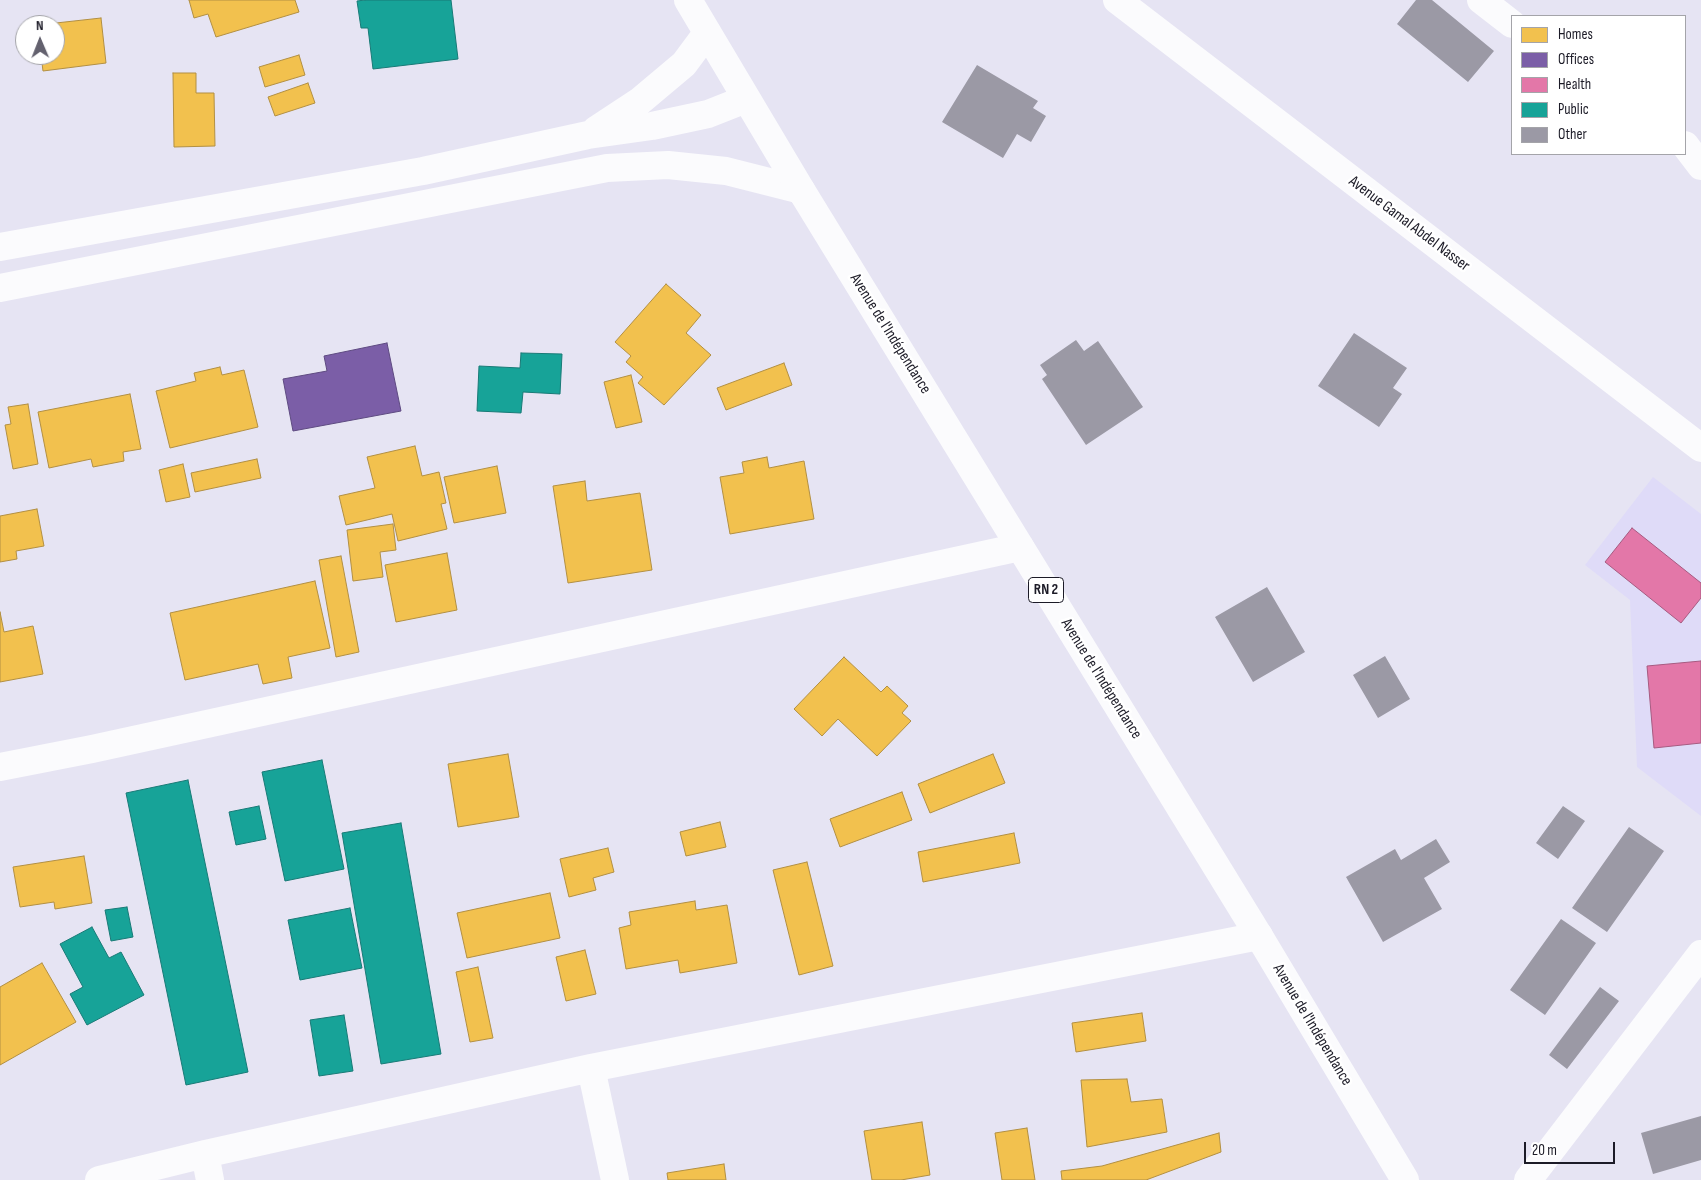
<!DOCTYPE html>
<meta charset="utf-8">
<style>
body{margin:0}
#map{position:relative;width:1701px;height:1180px;overflow:hidden;background:#e6e4f3;font-family:"Sofia Sans Condensed",sans-serif}
canvas{display:block}
.legend{position:absolute;left:1511px;top:15px;width:175px;height:140px;box-sizing:border-box;background:#fff;border:1px solid #a4a4a9;margin:0;padding:6px 9px;list-style:none;font-size:15px;color:#1c1b27}
.legend li{display:flex;align-items:center;gap:10px;height:25px}
.legend b{width:25px;border:1px solid #a4a4a9}
.north{position:absolute;left:15px;top:15px;width:50px;height:50px;box-sizing:border-box;background:#fff;border:1px solid #a4a4a9;border-radius:50%;rotate:359deg;font-size:14px;font-weight:700;line-height:20px;text-align:center;color:#1c1b27}
.north::after{content:'';display:block;margin:auto;width:18px;height:22px;background:#63616e;clip-path:polygon(50% 0,100% 100%,50% 72%,0 100%)}
.scale{position:absolute;left:1524px;top:1142px;width:91px;height:22px;box-sizing:border-box;border:2px solid #1c1b27;border-top:0;padding-left:6px;font-size:15px;line-height:18px;white-space:nowrap;color:#1c1b27;-webkit-text-stroke:4px #fff;paint-order:stroke}
</style>
<div id="map">
<canvas width="1701" height="1180"></canvas>
<ul class="legend">
<li><b style="height:14px;background:#f2c14e"></b>Homes</li>
<li><b style="height:14px;background:#7b5ea7"></b>Offices</li>
<li><b style="height:14px;background:#e377a8"></b>Health</li>
<li><b style="height:14px;background:#17a398"></b>Public</li>
<li><b style="height:14px;background:#9b99a5"></b>Other</li>
</ul>
<div class="north">N</div>
<div class="scale">20 m</div>
</div>
<script>
const context = document.querySelector('canvas').getContext('2d');
context.lineJoin = 'round';
function fill(path, color) {
  context.fillStyle = color;
  context.fill(path, 'evenodd');
}
function poly(rows) {
  const path = new Path2D();
  for (const r of rows) {
    path.moveTo(r[0], r[1]);
    for (let i = 2; i < r.length; i += 2) path.lineTo(r[i], r[i + 1]);
  }
  return path;
}
function trace(path, color, width, dash) {
  context.strokeStyle = color;
  context.lineWidth = width;
  context.lineCap = dash ? 'butt' : 'round';
  context.setLineDash(dash || []);
  context.stroke(path);
}
function write(font, color, halo, rows, align = 'center') {
  context.font = font + ' "Sofia Sans Condensed",sans-serif';
  context.lineWidth = 5;
  context.setLineDash([]);
  context.textBaseline = 'middle';
  context.strokeStyle = halo;
  context.fillStyle = color;
  for (const [text, x, y, turn = 0] of rows) {
    context.save();
    context.translate(x, y);
    context.rotate((+turn || 0) * Math.PI / 180);
    context.textAlign = isNaN(turn) ? turn : align;
    if (halo) context.strokeText(text, 0, 0);
    context.fillText(text, 0, 0);
    context.restore();
  }
}
fill(poly([
 [1653,477,1701,514,1701,816,1637,767,1630,600,1585,565]
]), '#dfdbf8');
const homes = poly([
 [189,0,295,0,299,12,216,37,208,14,194,18,189,0],
 [101,18,106,63,43,71,41,55,55,55,55,25,38,25,101,18],
 [299,55,305,75,265,87,259,67,299,55],
 [173,73,196,73,196,93,214,93,215,146,174,147,173,73],
 [308,83,315,103,275,116,268,97,308,83],
 [666,284,701,315,686,333,711,355,664,405,638,383,643,377,626,362,631,356,615,342,666,284],
 [784,363,792,385,726,410,717,388,784,363],
 [220,367,222,375,244,370,258,427,170,448,156,391,196,381,194,373,220,367],
 [631,375,642,422,616,428,604,382,631,375],
 [130,394,141,449,123,452,124,461,93,467,91,459,49,468,38,412,130,394],
 [28,404,38,464,13,469,5,425,11,424,8,407,28,404],
 [415,446,422,476,439,472,446,503,441,504,447,529,398,541,392,514,346,525,339,496,375,488,367,457,415,446],
 [767,457,769,468,804,461,814,519,730,534,720,477,744,473,742,462,767,457],
 [257,459,261,478,195,492,191,473,257,459],
 [183,464,190,497,166,502,159,470,183,464],
 [497,466,506,513,454,523,444,477,497,466],
 [585,481,587,501,640,493,652,570,568,583,553,486,585,481],
 [37,509,44,546,16,551,17,559,0,562,0,516,37,509],
 [393,524,396,550,380,552,383,577,353,581,347,530,393,524],
 [447,553,457,610,396,622,385,565,447,553],
 [341,556,359,652,336,657,319,560,341,556],
 [315,581,330,648,288,657,292,678,263,684,258,664,185,680,170,613,315,581],
 [0,612,4,632,33,626,43,674,0,682,0,612],
 [844,657,881,692,887,686,908,706,902,713,911,721,877,756,838,719,822,736,794,709,844,657],
 [508,754,519,817,458,827,448,764,508,754],
 [993,754,1005,783,930,813,918,784,993,754],
 [902,792,912,820,840,847,830,819,902,792],
 [720,822,726,847,686,856,680,832,720,822],
 [1014,833,1020,863,923,882,918,852,1014,833],
 [608,848,614,872,593,878,596,890,569,897,560,859,608,848],
 [84,856,92,903,55,909,54,902,20,907,13,867,84,856],
 [807,862,833,966,799,975,773,870,807,862],
 [550,893,560,938,467,958,457,913,550,893],
 [695,901,696,910,727,905,737,963,680,973,678,960,626,969,619,928,631,925,629,912,695,901],
 [585,950,596,994,566,1001,556,957,585,950],
 [42,963,76,1022,0,1065,0,987,42,963],
 [478,967,493,1038,470,1042,456,972,478,967],
 [1142,1013,1146,1041,1076,1052,1072,1023,1142,1013],
 [1127,1079,1131,1102,1162,1099,1167,1132,1087,1147,1081,1080,1127,1079],
 [922,1122,930,1175,901,1180,872,1180,864,1131,922,1122],
 [1027,1128,1035,1180,1002,1180,995,1133,1027,1128],
 [1219,1133,1221,1152,1146,1180,1062,1180,1061,1171,1102,1166,1219,1133],
 [724,1164,726,1180,668,1180,667,1173,724,1164]
]);
fill(homes, '#f2c14e');
trace(homes, '#b28f42', 1);
const offices = poly([
 [387,343,401,411,293,431,283,379,327,371,324,356,387,343]
]);
fill(offices, '#7b5ea7');
trace(offices, '#5e4a81', 1);
const health = poly([
 [1632,528,1701,583,1701,598,1681,623,1605,562,1632,528],
 [1701,661,1701,743,1654,748,1647,666,1701,661]
]);
fill(health, '#e377a8');
trace(health, '#a75b81', 1);
const public = poly([
 [365,0,451,0,458,59,373,69,368,28,361,28,357,1,365,0],
 [521,353,562,354,560,394,523,392,521,413,477,411,479,366,520,368,521,353],
 [322,760,344,869,285,881,262,772,322,760],
 [188,780,248,1072,186,1085,126,793,188,780],
 [259,806,266,839,236,845,229,812,259,806],
 [401,823,441,1054,381,1064,342,833,401,823],
 [127,907,133,937,111,941,105,910,127,907],
 [350,908,362,968,300,980,288,920,350,908],
 [92,927,109,958,121,952,144,995,87,1025,70,994,83,987,60,944,92,927],
 [344,1015,353,1071,319,1076,310,1020,344,1015]
]);
fill(public, '#17a398');
trace(public, '#187a76', 1);
fill(poly([
 [1416,0,1432,0,1494,51,1468,82,1397,24],
 [977,65,1038,101,1033,108,1046,116,1031,142,1017,134,1003,158,942,122],
 [1354,333,1407,368,1393,388,1402,394,1379,427,1318,386],
 [1076,340,1084,351,1098,341,1143,407,1086,445,1042,379,1047,375,1040,365],
 [1267,587,1305,652,1253,682,1215,617],
 [1385,656,1410,699,1378,718,1353,675],
 [1563,806,1585,821,1558,859,1536,843],
 [1629,827,1664,851,1607,932,1572,908],
 [1436,839,1450,862,1424,878,1442,909,1383,942,1346,877,1395,849,1401,860],
 [1561,919,1596,943,1545,1015,1510,990],
 [1600,987,1619,1001,1567,1069,1549,1055],
 [1701,1116,1701,1160,1653,1174,1641,1133]
]), '#9b99a5');
trace(poly([
 [1481,0,1512,24],
 [1685,145,1701,166],
 [0,767,92,749,1020,547],
 [591,1068,615,1180],
 [205,1154,210,1180],
 [99,1180,205,1154,591,1068,1259,936],
 [1528,1180,1701,954]
]), '#fbfbfd', 28);
trace(poly([
 [1117,0,1701,448],
 [596,130,640,101,684,64,707,33],
 [0,247,423,171,588,135,652,126,708,114,746,99],
 [0,288,607,168,668,165,726,171,801,190]
]), '#fbfbfd', 28);
trace(poly([
 [688,0,801,190,1259,936,1405,1180]
]), '#fbfbfd', 28);
for (const [x, y, w] of [
 [1046,590,35]
]) {
  const box = new Path2D();
  box.roundRect(x - w / 2, y - 12.5, w, 25, 4);
  context.fillStyle = '#fff';
  context.fill(box);
  trace(box, '#1c1b27', 1);
}
write('bold 15px', '#1c1b27', null, [
 ["RN 2",1046,590]
]);
write('16px', '#1c1b27', '#fff', [
 ["Avenue Gamal Abdel Nasser",1409,224,37],
 ["Avenue de l'Indépendance",890,334,58],
 ["Avenue de l'Indépendance",1101,679,58],
 ["Avenue de l'Indépendance",1312,1025,59]
]);
</script>
